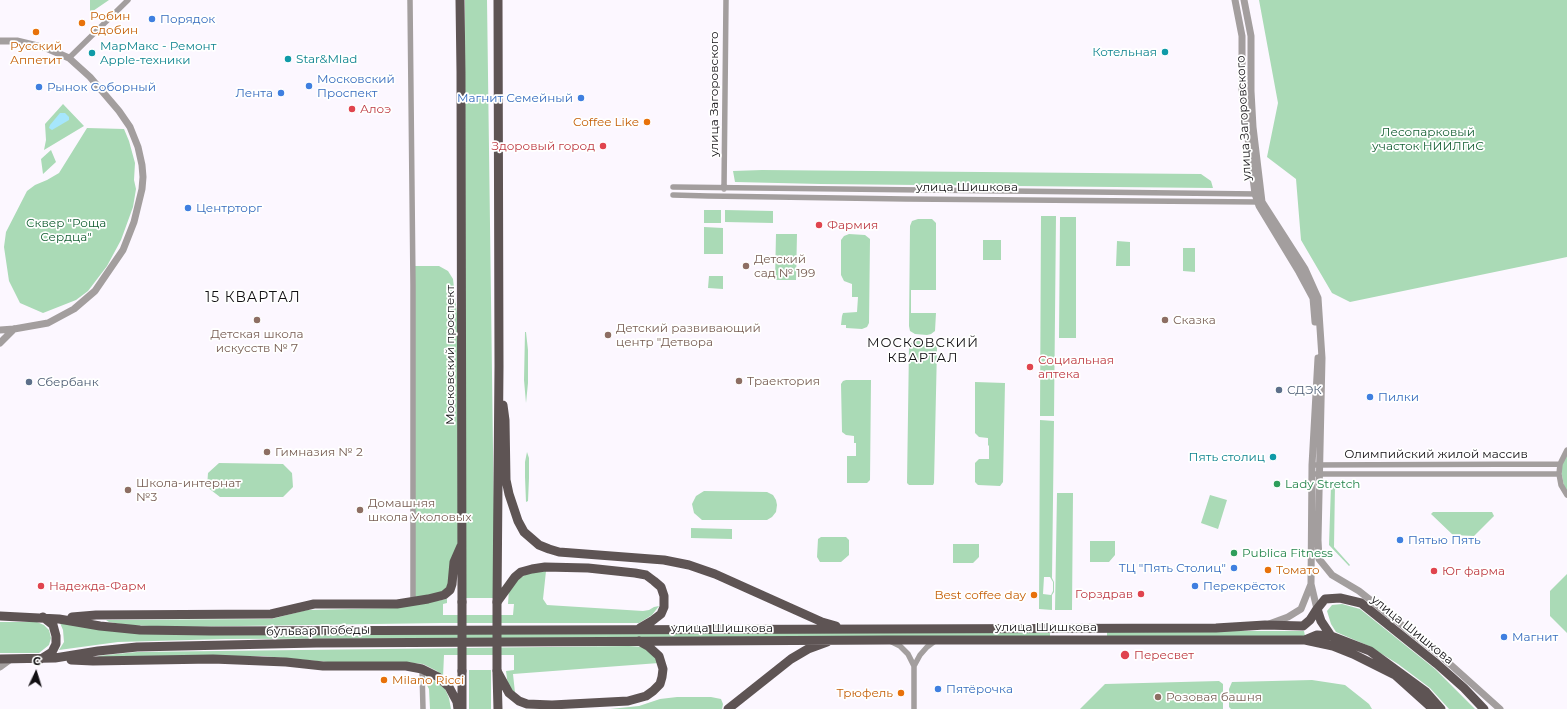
<!DOCTYPE html>
<meta charset="utf-8">
<style>
body{margin:0}
#map{position:relative;width:1567px;height:709px;overflow:hidden;background:#fcf7ff;font-family:Montserrat,sans-serif}
canvas{display:block}
.north{position:absolute;left:16px;top:653px;width:40px;height:40px;-webkit-text-stroke:3px #fff;paint-order:stroke;rotate:4deg;font-size:11px;font-weight:700;line-height:16px;text-align:center;color:#110f12}
.north::after{content:'';display:block;margin:auto;width:14px;height:18px;background:#110f12;clip-path:polygon(50% 0,100% 100%,50% 72%,0 100%)}
</style>
<div id="map">
<canvas width="1567" height="709"></canvas>
<div class="north">С</div>
</div>
<script>
const context = document.querySelector('canvas').getContext('2d');
context.lineJoin = 'round';
function fill(path, color) {
  context.fillStyle = color;
  context.fill(path, 'evenodd');
}
function poly(rows) {
  const path = new Path2D();
  for (const r of rows) {
    path.moveTo(r[0], r[1]);
    for (let i = 2; i < r.length; i += 2) path.lineTo(r[i], r[i + 1]);
  }
  return path;
}
function trace(path, color, width, dash) {
  context.strokeStyle = color;
  context.lineWidth = width;
  context.lineCap = dash ? 'butt' : 'round';
  context.setLineDash(dash || []);
  context.stroke(path);
}
function write(font, color, halo, rows, align = 'center') {
  context.font = font + ' Montserrat,sans-serif';
  context.lineWidth = 3.5;
  context.setLineDash([]);
  context.textBaseline = 'middle';
  context.strokeStyle = halo;
  context.fillStyle = color;
  for (const [text, x, y, turn = 0] of rows) {
    context.save();
    context.translate(x, y);
    context.rotate((+turn || 0) * Math.PI / 180);
    context.textAlign = isNaN(turn) ? turn : align;
    if (halo) context.strokeText(text, 0, 0);
    context.fillText(text, 0, 0);
    context.restore();
  }
}
fill(poly([
 [90,0,109,0,90,13],
 [465,0,487,0,495,598,466,598],
 [1259,0,1567,0,1567,257,1350,302,1332,293,1301,240,1296,179,1267,157,1278,103],
 [63,104,84,126,44,150,46,140,45,124],
 [87,128,124,129,129,141,135,163,134,180,136,189,133,207,121,240,107,266,88,291,76,300,43,313,20,303,9,281,4,247,6,232,27,191,35,185,47,180,59,173],
 [51,150,56,162,43,174,41,159],
 [762,170,1201,174,1211,181,1213,188,821,184,735,182,733,171],
 [704,210,721,210,721,223,704,223],
 [725,210,773,211,773,223,725,222],
 [1041,216,1056,216,1054,416,1040,416],
 [1060,217,1076,217,1076,338,1059,338],
 [918,219,932,219,936,223,936,290,911,290,911,313,936,313,935,331,931,334,927,335,915,334,910,331,909,326,910,226,912,221],
 [704,227,723,228,723,254,704,254],
 [776,234,797,234,796,280,775,280],
 [849,234,865,235,870,239,869,323,867,327,862,329,846,328,846,325,841,325,842,316,843,313,857,312,858,297,852,297,852,284,844,281,841,275,841,240,844,236],
 [983,240,1001,240,1001,260,983,260],
 [1117,241,1130,242,1130,266,1116,266],
 [1183,248,1195,248,1195,272,1183,271],
 [413,266,439,266,448,271,453,279,458,323,463,541,450,590,413,601],
 [709,276,723,276,723,289,708,288],
 [525,332,526,332,528,350,528,383,526,403,524,380],
 [914,341,929,341,935,344,937,348,934,483,933,485,909,485,907,483,909,346,910,344],
 [846,380,871,380,870,480,867,483,847,483,847,456,856,456,856,443,854,443,854,436,846,435,842,432,841,384,843,381],
 [975,382,1005,383,1003,482,1000,486,978,485,975,482,975,463,979,459,989,459,989,446,988,445,988,438,979,437,975,433],
 [1040,420,1054,421,1052,578,1054,582,1054,592,1052,595,1052,610,1039,609],
 [1044,577,1050,577,1053,582,1053,591,1051,595,1043,594],
 [1567,450,1567,495,1565,492,1560,464],
 [527,452,529,458,529,478,528,501,526,502,525,477,525,462],
 [219,463,283,464,292,473,293,487,283,497,220,497,207,487,208,473],
 [1331,485,1335,485,1334,547,1350,565,1349,566,1329,545],
 [704,491,767,492,773,495,776,500,777,505,776,512,772,517,767,520,702,520,694,513,692,504,696,496],
 [1057,493,1073,493,1072,610,1055,610],
 [1210,495,1227,500,1218,529,1201,523],
 [1433,512,1492,512,1494,516,1474,536,1453,535,1431,514],
 [691,528,732,529,732,539,691,538],
 [821,537,846,537,849,540,849,555,841,562,820,562,817,557,818,539],
 [1090,541,1115,541,1115,555,1109,562,1090,562],
 [953,544,979,544,979,557,973,563,953,563],
 [546,571,543,599,547,605,643,611,649,610,654,607,659,606,652,615,639,623,442,623,172,627,127,625,109,622,106,620,271,619,307,610,396,608,447,599,447,603,443,604,443,615,513,615,514,604,508,604,509,589,518,579,529,573],
 [1567,574,1567,633,1550,616,1550,591],
 [1342,604,1360,609,1435,669,1475,709,1449,709,1430,688,1398,664,1369,646,1336,632,1331,624,1327,611,1332,605],
 [0,622,37,622,44,625,49,630,51,638,49,645,39,653,0,653],
 [60,623,118,632,1050,632,1050,636,226,639,118,642,59,650,64,642,63,630],
 [1107,631,1304,631,1305,636,1107,636],
 [629,646,643,647,652,652,659,663,513,674,515,693,508,686,506,671,514,670,514,655,444,655,443,677,437,671,423,664,404,662,328,662,263,656,100,657,97,656,137,652],
 [469,670,491,670,491,709,469,709],
 [426,676,438,683,445,689,449,698,451,709,430,709,429,689,424,680],
 [1312,680,1345,685,1369,704,1372,709,1231,709,1229,707,1229,689,1232,682],
 [1219,681,1223,684,1223,709,1080,709,1105,684],
 [677,697,711,697,721,699,723,704,722,709,610,709,639,706,660,699]
]), '#aadab6');
fill(poly([
 [60,113,65,113,69,117,69,120,52,130,49,128,50,125]
]), '#a6e6fc');
trace(poly([
 [410,0,413,285,413,601],
 [69,58,128,0],
 [673,187,1258,194],
 [724,189,726,0],
 [673,195,708,196,906,199,1260,202],
 [1567,450,1560,464,1559,474,1561,485,1567,495],
 [1312,465,1560,464],
 [1315,474,1559,474],
 [890,641,900,646,908,654,914,666,920,655,927,647,935,641],
 [914,666,914,709],
 [422,669,423,709]
]), '#a39e9e', 5.5);
trace(poly([
 [1235,0,1242,36,1242,90,1255,194,1259,206,1299,272,1313,298,1315,322],
 [1244,0,1251,36,1251,91,1253,127,1262,202,1305,269,1318,298,1322,358,1318,540,1319,559,1332,575,1359,591,1441,656,1500,709],
 [0,41,17,41,46,48,69,58,90,77,119,111,130,127,138,147,142,165,143,177,142,189,134,222,123,250,95,291,74,309,48,323,14,329,0,330],
 [0,343,14,329],
 [1311,584,1317,609],
 [1269,624,1288,617,1301,609,1311,584,1312,465,1318,358],
 [0,667,11,659]
]), '#a39e9e', 7);
trace(poly([
 [460,0,461,72,462,602],
 [503,405,505,420,506,480,509,494,518,521,524,532,539,545,549,549,559,552,664,560,689,565,715,574,822,622,836,626],
 [497,602,499,366,498,0],
 [497,602,515,577,521,572,532,569,545,567,588,568,635,573,646,575,654,581,661,587,664,596,664,607,661,614,652,621,640,628],
 [1317,609,1321,621,1331,636,1370,651,1426,692,1441,709],
 [0,616,59,619,100,626,140,630,211,631,1216,628,1265,625,1303,626,1310,620,1317,609,1325,599,1340,598,1361,603,1437,664,1464,688,1484,709],
 [72,617,96,615,271,614,314,604,397,604,428,599,444,595,450,590,452,584,454,562,461,546],
 [1305,640,1317,635,1331,636],
 [0,659,55,658,98,651,137,647,316,643,888,640,1305,640,1333,646,1353,654,1395,675,1433,709],
 [41,659,52,652,56,644,56,636,53,625,43,617],
 [71,660,93,661,213,659,286,662,323,666,406,666,422,669,438,677,449,687,457,702,458,709],
 [497,671,509,693,519,701,527,704,552,705,628,701,646,696,653,691,660,684,662,677,663,669,659,656,648,646,639,641],
 [497,673,498,709],
 [462,709,462,671],
 [728,709,791,659,808,649,827,642]
]), '#5e5454', 9);
trace(poly([
 [462,671,462,602],
 [497,671,497,602]
]), '#5e5454', 9);
for (const [x, y, r, color] of [
 [152,19,4,"#3f7fe0"],
 [82,23,4,"#e8710a"],
 [36,32,4,"#e8710a"],
 [1165,52,4,"#0f9aa8"],
 [92,53,4,"#0f9aa8"],
 [288,59,4,"#0f9aa8"],
 [309,86,4,"#3f7fe0"],
 [39,87,4,"#3f7fe0"],
 [281,93,4,"#3f7fe0"],
 [581,98,4,"#3f7fe0"],
 [352,109,4,"#e0444e"],
 [647,122,4,"#e8710a"],
 [603,146,4,"#e0444e"],
 [188,208,4,"#3f7fe0"],
 [819,225,4,"#e0444e"],
 [746,266,4,"#8d6e63"],
 [257,320,4,"#8d6e63"],
 [1165,320,4,"#8d6e63"],
 [608,335,4,"#8d6e63"],
 [1030,367,4,"#e0444e"],
 [739,381,4,"#8d6e63"],
 [29,382,4,"#5c6f8a"],
 [1279,390,4,"#5c6f8a"],
 [1370,397,4,"#3f7fe0"],
 [267,452,4,"#8d6e63"],
 [1273,457,4,"#0f9aa8"],
 [1277,484,4,"#2e9e5b"],
 [128,490,4,"#8d6e63"],
 [360,510,4,"#8d6e63"],
 [1400,540,4,"#3f7fe0"],
 [1234,553,4,"#2e9e5b"],
 [1234,568,4,"#3f7fe0"],
 [1268,570,4,"#e8710a"],
 [1434,571,4,"#e0444e"],
 [41,586,4,"#e0444e"],
 [1195,586,4,"#3f7fe0"],
 [1141,594,4,"#e0444e"],
 [1034,595,4,"#e8710a"],
 [1504,637,4,"#3f7fe0"],
 [1125,655,5,"#e0444e"],
 [384,680,4,"#e8710a"],
 [938,689,4,"#3f7fe0"],
 [901,693,4,"#e8710a"],
 [1158,697,4,"#8d6e63"]
]) {
  const dot = new Path2D();
  dot.arc(x, y, r, 0, 2 * Math.PI);
  context.fillStyle = color;
  context.fill(dot);
  trace(dot, '#fff', 1.5);
}
write('12px', '#c56008', '#fff', [
 ["Робин",90,16],
 ["Сдобин",90,30],
 ["Русский",36,46,"center"],
 ["Аппетит",36,60,"center"],
 ["Coffee Like",639,122,"right"],
 ["Томато",1276,570],
 ["Best coffee day",1026,595,"right"],
 ["Milano Ricci",392,680],
 ["Трюфель",893,693,"right"]
], 'left');
write('12px', '#366cbe', '#fff', [
 ["Порядок",160,19],
 ["Московский",317,79],
 ["Проспект",317,93],
 ["Рынок Соборный",47,87],
 ["Лента",273,93,"right"],
 ["Магнит Семейный",573,98,"right"],
 ["Центрторг",196,208],
 ["Пилки",1378,397],
 ["Пятью Пять",1408,540],
 ["ТЦ \"Пять Столиц\"",1226,568,"right"],
 ["Перекрёсток",1203,586],
 ["Магнит",1512,637],
 ["Пятёрочка",946,689]
], 'left');
write('12px', '#0d838f', '#fff', [
 ["МарМакс - Ремонт",100,46],
 ["Apple-техники",100,60],
 ["Котельная",1157,52,"right"],
 ["Star&Mlad",296,59],
 ["Пять столиц",1265,457,"right"]
], 'left');
write('12px', '#110f12', '#fff', [
 ["улица Загоровского",714,94,-90],
 ["улица Загоровского",1244,118,-93],
 ["улица Шишкова",967,187],
 ["Московский проспект",450,355,-90],
 ["Олимпийский жилой массив",1436,454],
 ["улица Шишкова",1046,627],
 ["улица Шишкова",722,628],
 ["улица Шишкова",1412,630,39],
 ["бульвар Победы",318,631,-1]
]);
write('12px', '#be3a42', '#fff', [
 ["Алоэ",360,109],
 ["Здоровый город",595,146,"right"],
 ["Фармия",827,225],
 ["Социальная",1038,360],
 ["аптека",1038,374],
 ["Юг фарма",1442,571],
 ["Надежда-Фарм",49,586],
 ["Горздрав",1133,594,"right"],
 ["Пересвет",1134,655]
], 'left');
write('12px', '#135e32', '#fff', [
 ["Лесопарковый",1428,132],
 ["участок НИИЛГиС",1428,146],
 ["Сквер \"Роща",66,223],
 ["Сердца\"",66,237]
]);
write('12px', '#785e54', '#fff', [
 ["Детский",754,259],
 ["сад № 199",754,273],
 ["Сказка",1173,320],
 ["Детский развивающий",616,328],
 ["центр \"Детвора",616,342],
 ["Детская школа",257,334,"center"],
 ["искусств № 7",257,348,"center"],
 ["Траектория",747,381],
 ["Гимназия № 2",275,452],
 ["Школа-интернат",136,483],
 ["№3",136,497],
 ["Домашняя",368,503],
 ["школа Уколовых",368,517],
 ["Розовая башня",1166,697]
], 'left');
write('12px', '#4e5e75', '#fff', [
 ["Сбербанк",37,382],
 ["СДЭК",1287,390]
], 'left');
write('12px', '#27864d', '#fff', [
 ["Lady Stretch",1285,484],
 ["Publica Fitness",1242,553]
], 'left');
context.letterSpacing = '1px';
write('13px', '#110f12', '#fff', [
 ["МОСКОВСКИЙ",923,343],
 ["КВАРТАЛ",923,358]
]);
context.letterSpacing = '0px';
context.letterSpacing = '1px';
write('14px', '#110f12', '#fff', [
 ["15 КВАРТАЛ",253,298]
]);
context.letterSpacing = '0px';
</script>
